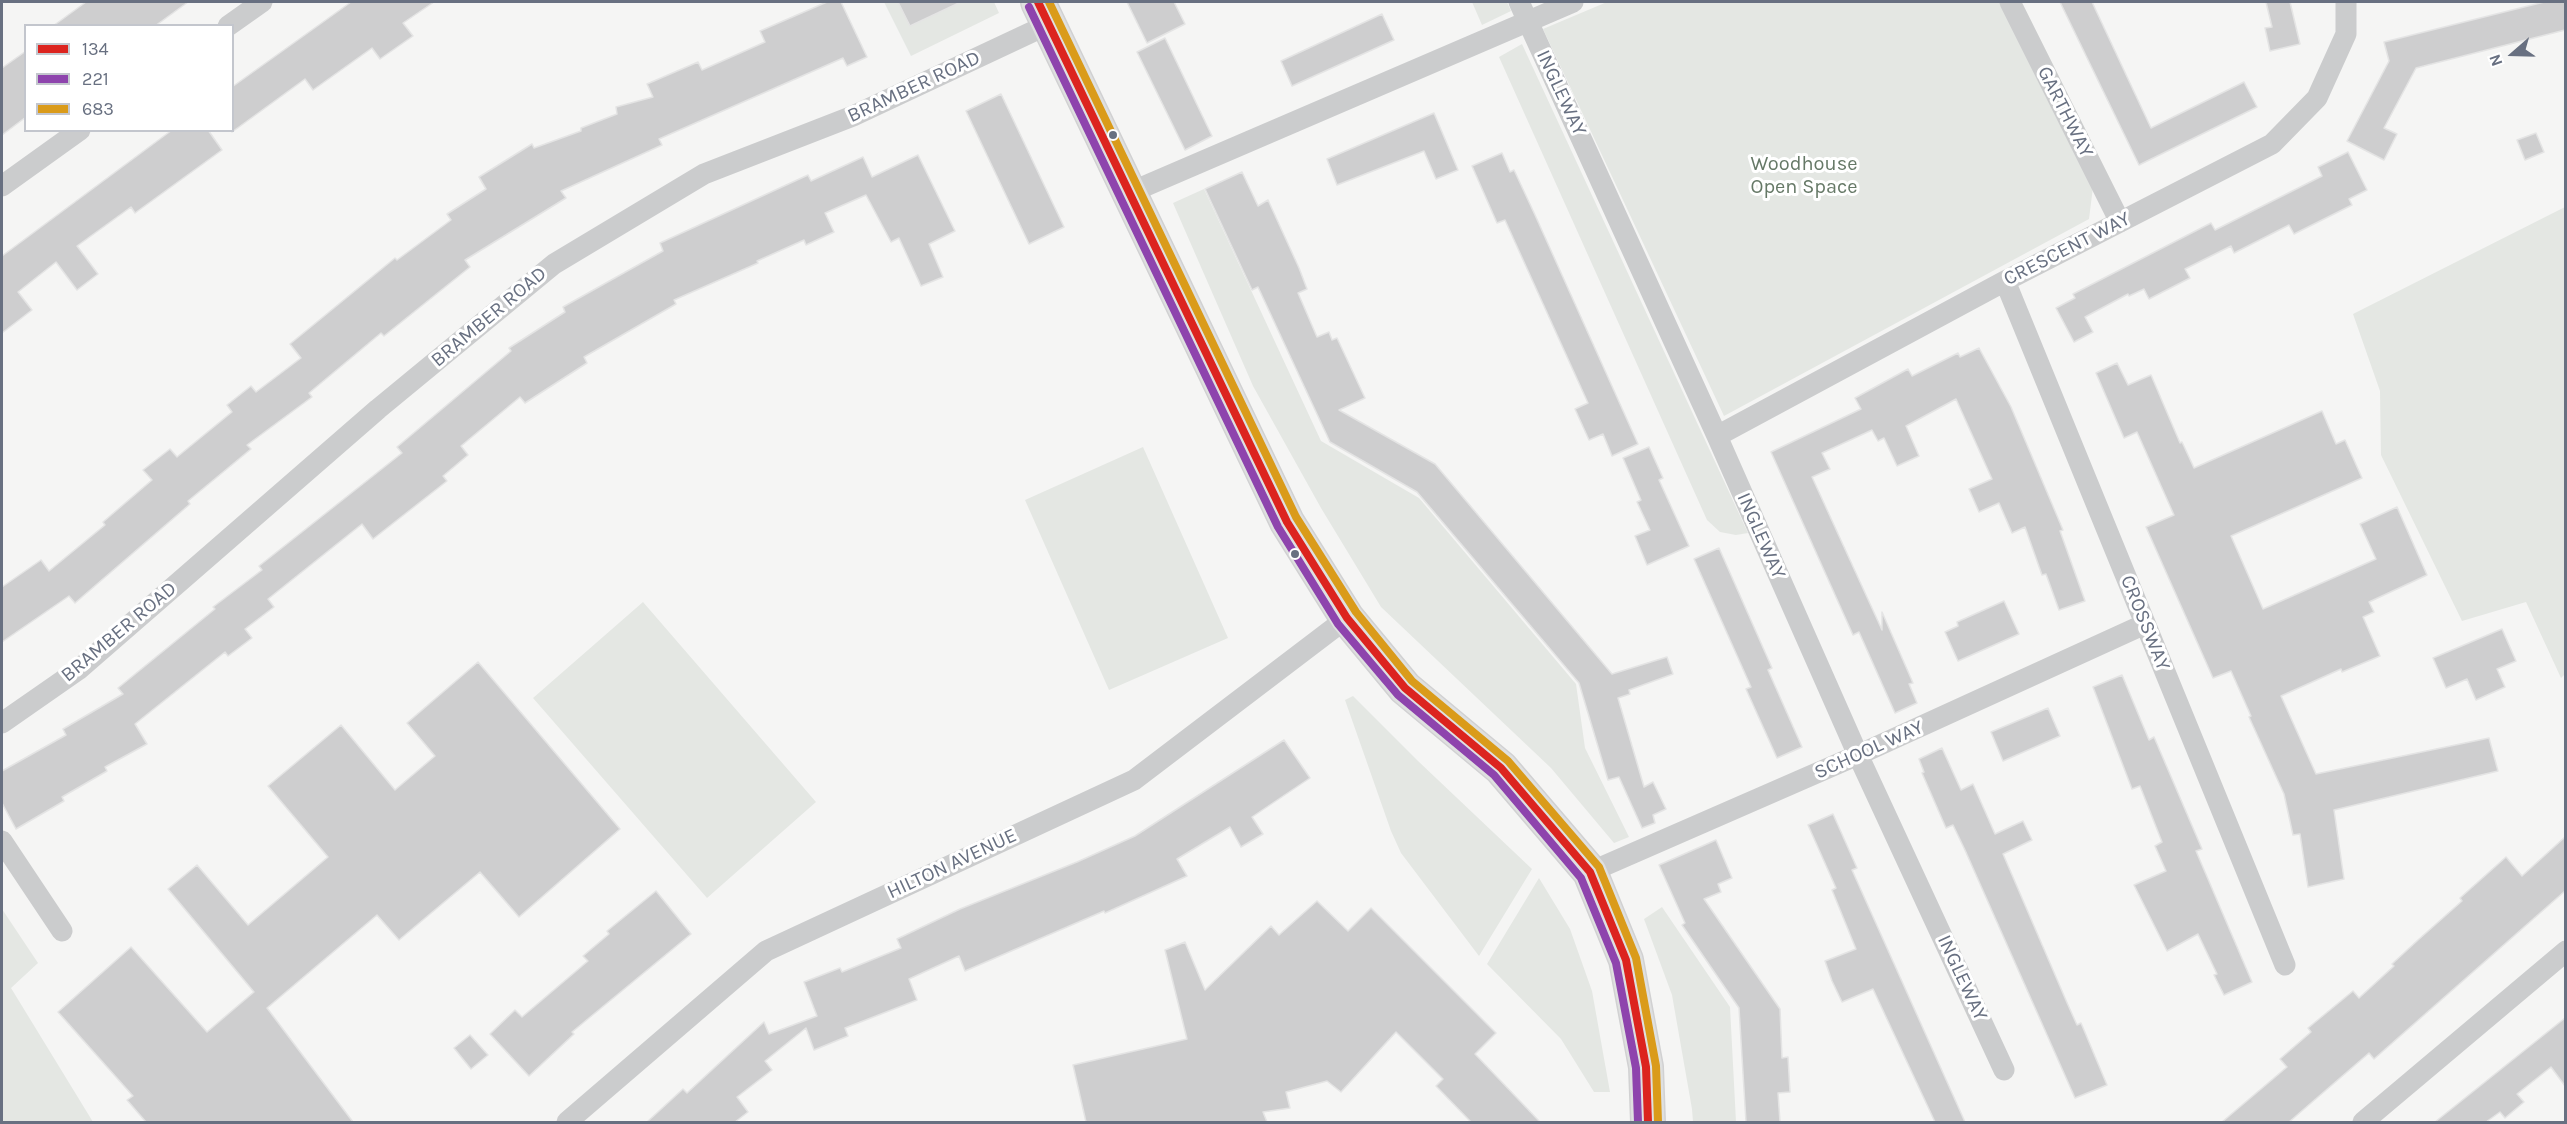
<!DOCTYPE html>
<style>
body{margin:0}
#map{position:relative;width:2567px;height:1124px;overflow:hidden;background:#f5f5f4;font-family:Karla,sans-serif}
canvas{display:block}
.frame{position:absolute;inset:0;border:3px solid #687081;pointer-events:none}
.legend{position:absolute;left:24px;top:24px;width:210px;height:108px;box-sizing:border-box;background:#fff;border:2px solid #c3c6cd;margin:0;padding:8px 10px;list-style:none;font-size:18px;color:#687081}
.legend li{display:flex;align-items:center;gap:12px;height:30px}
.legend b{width:30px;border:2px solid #c3c6cd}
.north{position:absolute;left:2483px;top:24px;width:60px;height:60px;-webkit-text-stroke:4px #fff;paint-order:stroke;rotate:250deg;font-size:16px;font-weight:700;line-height:24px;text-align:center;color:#687081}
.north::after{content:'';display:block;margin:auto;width:21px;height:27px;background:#687081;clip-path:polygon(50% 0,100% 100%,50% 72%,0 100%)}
</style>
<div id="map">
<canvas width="2567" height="1124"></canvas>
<div class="frame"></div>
<ul class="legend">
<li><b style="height:8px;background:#dc241f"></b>134</li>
<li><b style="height:8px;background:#8e44ad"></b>221</li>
<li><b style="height:8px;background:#da9b1a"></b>683</li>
</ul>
<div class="north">N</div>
</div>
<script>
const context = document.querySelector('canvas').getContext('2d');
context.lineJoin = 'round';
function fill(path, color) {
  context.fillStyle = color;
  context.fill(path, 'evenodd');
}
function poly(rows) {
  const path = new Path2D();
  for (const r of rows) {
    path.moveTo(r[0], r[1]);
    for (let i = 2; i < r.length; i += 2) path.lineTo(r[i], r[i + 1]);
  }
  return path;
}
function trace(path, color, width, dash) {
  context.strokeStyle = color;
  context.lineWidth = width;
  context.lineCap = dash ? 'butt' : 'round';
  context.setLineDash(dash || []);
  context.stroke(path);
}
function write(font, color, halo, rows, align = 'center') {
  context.font = font + ' Karla,sans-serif';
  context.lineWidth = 6;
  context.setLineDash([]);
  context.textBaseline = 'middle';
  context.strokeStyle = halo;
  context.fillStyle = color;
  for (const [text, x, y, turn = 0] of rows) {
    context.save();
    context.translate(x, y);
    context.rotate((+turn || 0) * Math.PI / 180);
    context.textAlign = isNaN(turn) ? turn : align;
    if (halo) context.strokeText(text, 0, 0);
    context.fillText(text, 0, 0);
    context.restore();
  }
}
fill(poly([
 [884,2,994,2,999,13,911,56],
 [1472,2,1507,2,1511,11,1482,25],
 [1607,2,2002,2,2093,187,2089,219,1724,416,1543,29],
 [1522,44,1748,533,1736,535,1720,532,1707,520,1499,57],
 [1204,189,1321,441,1419,498,1576,684,1585,748,1629,837,1614,843,1551,768,1381,607,1321,508,1253,386,1173,203],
 [2565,207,2566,673,2561,678,2526,602,2462,621,2381,455,2380,391,2353,314],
 [1143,447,1228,638,1109,690,1025,500],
 [643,602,816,802,707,898,533,698],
 [1353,696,1418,761,1532,869,1479,956,1401,853,1391,831,1345,700],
 [1539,878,1570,929,1592,991,1610,1092,1594,1092,1561,1039,1487,964],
 [1662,907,1730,1007,1736,1122,1693,1122,1692,1109,1672,995,1644,919],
 [2,909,38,963,11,988,93,1122,2,1122]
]), '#e4e7e3');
const building = poly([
 [86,2,188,2,155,26,53,26,86,2],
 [351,2,434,2,403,23,413,36,380,59,372,48,313,90,305,79,232,132,232,87,351,2],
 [827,2,841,2,867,57,847,66,843,58,659,139,662,145,561,191,566,198,465,260,470,267,384,336,381,333,309,393,312,397,247,445,251,449,188,501,190,504,75,603,69,596,2,642,2,587,41,560,49,571,105,525,103,522,152,480,143,470,170,449,177,457,232,412,227,405,251,386,256,392,301,358,290,344,395,258,397,260,451,220,447,214,486,189,479,177,532,144,534,148,581,131,581,128,617,114,616,107,653,97,647,84,698,62,702,70,765,42,760,31,827,2],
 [898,2,961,2,910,26,898,2],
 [1127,2,1174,2,1185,24,1147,43,1127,2],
 [2060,2,2092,2,2151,128,2244,82,2257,107,2139,165,2060,2],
 [2266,2,2290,2,2300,44,2270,51,2265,28,2272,27,2266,2],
 [2544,2,2565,2,2565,30,2416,68,2384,128,2397,134,2384,160,2347,141,2389,61,2384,42,2544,2],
 [1382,14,1394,40,1292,86,1281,61,1382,14],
 [1165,38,1212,136,1185,150,1137,52,1165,38],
 [26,51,26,117,2,135,2,68,26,51],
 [1001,94,1064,227,1029,244,966,111,1001,94],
 [1434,113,1458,170,1436,179,1424,151,1337,185,1327,159,1434,113],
 [172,130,208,130,222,150,135,213,131,207,77,246,98,274,77,290,56,262,18,292,32,310,2,333,2,256,172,130],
 [2536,133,2544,152,2525,160,2517,140,2536,133],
 [2348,152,2367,190,2349,199,2352,205,2294,234,2289,225,2234,253,2231,246,2185,269,2190,278,2149,299,2144,289,2129,296,2128,294,2085,317,2093,332,2074,342,2056,308,2075,298,2073,294,2211,223,2215,230,2322,176,2318,167,2348,152],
 [1502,153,1510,172,1514,170,1535,215,1638,444,1612,456,1603,434,1589,440,1575,409,1588,403,1505,220,1497,223,1472,166,1502,153],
 [918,155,955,231,929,244,943,277,921,286,899,238,891,242,866,195,825,213,834,232,806,245,804,240,757,261,758,263,674,300,676,304,584,357,587,363,525,403,520,397,461,446,468,455,443,476,447,481,373,539,362,524,268,599,274,607,245,629,252,638,228,656,225,652,135,724,147,744,105,767,107,771,62,797,64,801,16,829,2,803,2,771,66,735,63,729,123,694,118,688,215,609,213,607,262,570,259,566,402,453,397,447,511,351,509,348,565,312,563,307,663,251,660,243,808,175,811,181,863,157,872,177,918,155],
 [1242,172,1258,206,1268,200,1299,268,1307,289,1298,293,1317,337,1329,332,1332,340,1337,338,1365,398,1339,410,1435,464,1612,674,1667,657,1673,674,1629,690,1630,694,1618,698,1644,787,1653,782,1666,809,1653,815,1655,823,1642,828,1619,777,1608,780,1579,683,1417,492,1330,442,1258,287,1252,290,1205,189,1242,172],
 [1979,348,2011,407,2063,530,2060,531,2085,601,2059,610,2046,574,2042,575,2025,527,2012,533,1999,503,1979,512,1969,489,1992,479,1956,399,1906,426,1919,456,1897,466,1884,438,1878,441,1872,430,1822,453,1830,469,1812,477,1882,630,1882,612,1913,683,1909,684,1917,703,1895,713,1859,632,1853,635,1771,452,1861,409,1855,398,1908,369,1912,376,1958,353,1960,357,1979,348],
 [2117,363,2128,385,2151,375,2180,443,2182,442,2194,468,2322,411,2336,444,2345,440,2362,478,2231,536,2263,609,2376,559,2360,524,2397,507,2427,575,2369,602,2374,612,2363,617,2380,656,2342,672,2341,669,2281,696,2316,774,2489,738,2498,771,2334,810,2344,879,2308,887,2300,834,2293,835,2284,794,2249,717,2251,716,2231,671,2213,678,2146,527,2174,515,2137,432,2124,438,2096,373,2117,363],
 [1649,447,1663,478,1659,480,1689,546,1647,565,1635,536,1650,530,1637,502,1641,500,1623,458,1649,447],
 [1719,548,1772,668,1768,670,1802,747,1777,758,1746,689,1751,687,1694,559,1719,548],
 [2004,601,2019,634,1958,661,1945,632,1958,626,1957,622,2004,601],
 [2502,629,2516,661,2497,669,2505,687,2476,700,2467,679,2446,688,2433,658,2502,629],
 [478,662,620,829,519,917,480,872,399,940,377,915,267,1008,353,1122,146,1122,127,1100,133,1096,58,1012,131,947,207,1032,254,992,168,889,197,865,248,925,328,857,268,786,341,725,395,790,435,756,407,723,478,662],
 [2122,675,2149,740,2154,737,2202,849,2196,851,2252,982,2224,995,2214,975,2217,974,2198,934,2167,951,2134,885,2166,871,2155,846,2162,842,2140,786,2132,789,2093,687,2122,675],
 [2048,708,2060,736,2003,761,1991,732,2048,708],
 [1284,740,1310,778,1252,817,1263,834,1241,847,1230,827,1177,859,1187,876,1105,913,1104,911,965,971,959,956,909,979,917,1000,845,1028,848,1036,814,1050,806,1028,765,1061,772,1070,737,1097,748,1112,735,1122,647,1122,683,1089,687,1093,764,1022,769,1034,817,1016,804,982,840,968,842,972,901,948,897,939,960,909,1077,862,1135,836,1284,740],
 [1942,748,1961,790,1973,784,1995,834,2023,821,2032,840,2003,854,2068,1005,2077,1025,2081,1023,2107,1085,2075,1098,1965,850,1953,825,1946,828,1922,773,1924,772,1919,759,1942,748],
 [1833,814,1857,868,1852,870,1965,1122,1935,1122,1873,989,1842,1002,1832,981,1825,961,1856,949,1832,890,1836,888,1808,825,1833,814],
 [2565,837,2565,891,2374,1059,2369,1053,2289,1122,2222,1122,2287,1067,2280,1059,2311,1032,2308,1028,2353,991,2359,998,2394,966,2392,964,2418,940,2462,901,2460,898,2506,857,2522,876,2565,837],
 [1716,840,1732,878,1718,884,1721,892,1704,899,1780,1009,1782,1058,1788,1057,1790,1092,1778,1093,1780,1122,1746,1122,1739,1008,1682,925,1685,923,1659,865,1716,840],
 [656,891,691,934,572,1032,574,1034,529,1076,490,1034,515,1010,522,1017,588,961,583,956,609,934,607,931,656,891],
 [1317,901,1348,931,1371,908,1496,1033,1475,1054,1540,1122,1471,1122,1436,1086,1443,1079,1396,1032,1341,1092,1327,1081,1286,1092,1290,1108,1263,1112,1267,1122,1086,1122,1073,1065,1187,1039,1165,950,1185,942,1205,990,1271,926,1279,935,1317,901],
 [2565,1018,2565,1086,2551,1067,2517,1094,2524,1102,2505,1118,2500,1112,2486,1122,2435,1122,2565,1018],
 [470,1035,488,1055,471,1069,454,1048,470,1035]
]);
fill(building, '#cececf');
trace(building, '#e4e4e4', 1.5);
const primary = poly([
 [1038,2,1287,522,1347,618,1405,688,1501,768,1590,872,1626,960,1646,1067,1648,1122]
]);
trace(primary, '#d1d1d2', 36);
trace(poly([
 [1519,2,1717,436,1858,755,2004,1070],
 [2010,2,2120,222],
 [228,26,262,2],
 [2,186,80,130],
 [1129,193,1573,2],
 [2005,281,2285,965],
 [1717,436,2005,281,2272,144,2317,98,2346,34,2346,2],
 [2,723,78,670,378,409,554,264,704,174,853,116,1049,24],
 [2,841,62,931],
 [1590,872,1858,755,2145,624],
 [567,1122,766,951,1134,780,1347,618],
 [2363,1122,2566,951]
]), '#cbcccd', 21);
trace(primary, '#dfe0e0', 33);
trace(poly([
 [1038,2,1287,522,1347,618,1405,688,1501,768,1590,872,1626,960,1646,1067,1648,1122]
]), '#dc241f', 8);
trace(poly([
 [1029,7,1278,527,1338,624,1398,695,1494,775,1581,878,1616,963,1636,1068,1638,1122]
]), '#8e44ad', 8);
trace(poly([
 [1049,2,1296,517,1356,612,1412,681,1508,761,1599,867,1636,958,1656,1066,1658,1122]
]), '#da9b1a', 8);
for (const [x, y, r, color] of [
 [1113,135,5,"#687081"],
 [1295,554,5,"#687081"]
]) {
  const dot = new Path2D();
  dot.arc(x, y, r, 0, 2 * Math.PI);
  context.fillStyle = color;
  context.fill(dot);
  trace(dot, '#fff', 2);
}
write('20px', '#687081', '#fff', [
 ["BRAMBER ROAD",914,87,-25],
 ["INGLEWAY",1561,93,65],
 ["GARTHWAY",2065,112,63],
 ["CRESCENT WAY",2067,249,-27],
 ["BRAMBER ROAD",489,317,-40],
 ["INGLEWAY",1761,536,66],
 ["CROSSWAY",2145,623,68],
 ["BRAMBER ROAD",119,632,-40],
 ["SCHOOL WAY",1869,750,-24],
 ["HILTON AVENUE",952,864,-25],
 ["INGLEWAY",1962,978,65]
]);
write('20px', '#667967', '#fff', [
 ["Woodhouse",1804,164],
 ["Open Space",1804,187]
]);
</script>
